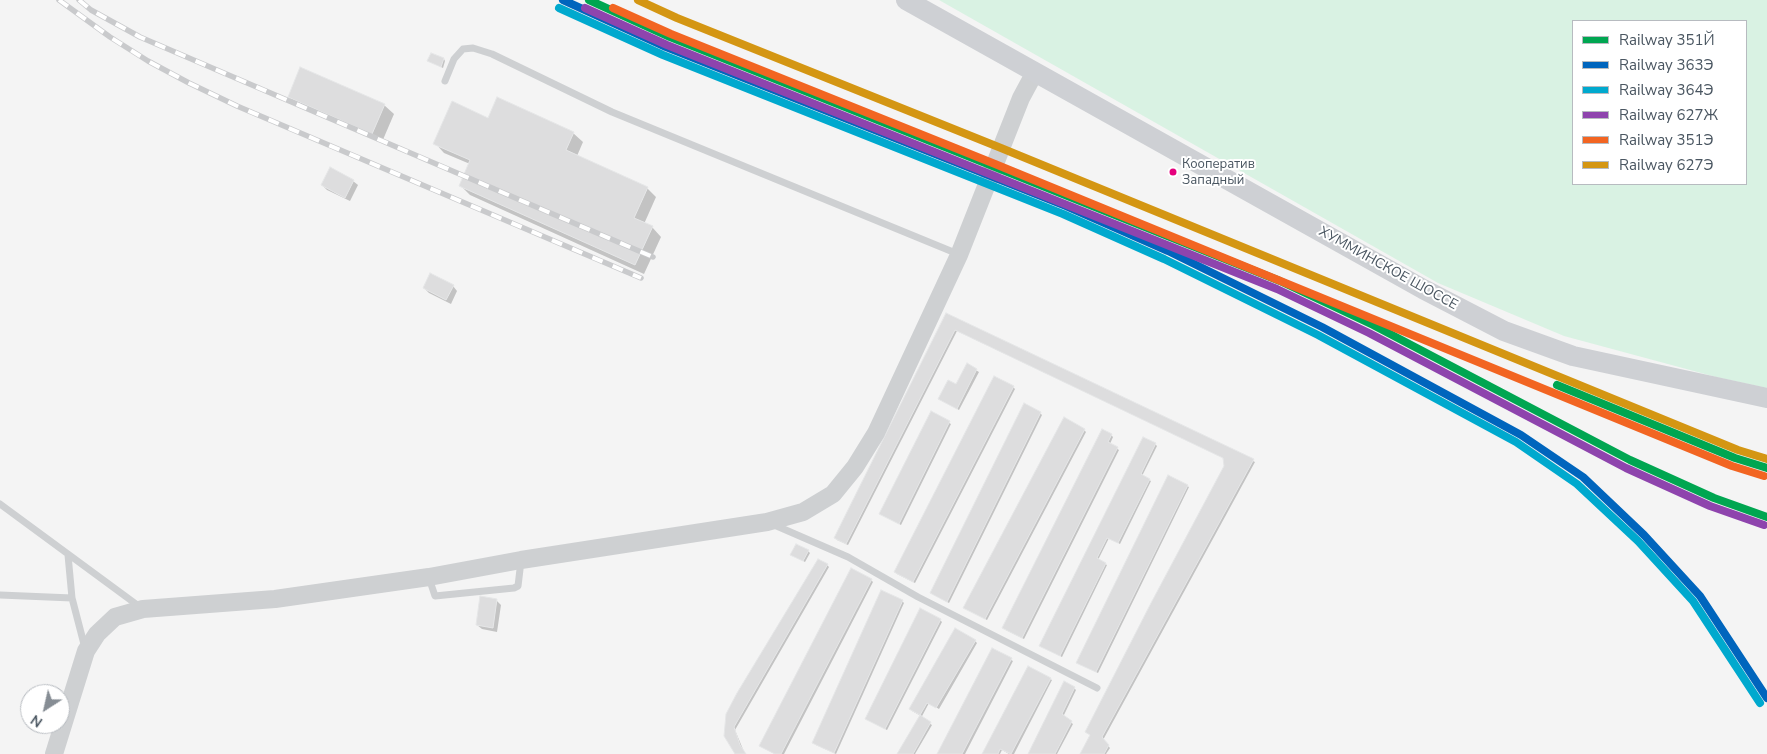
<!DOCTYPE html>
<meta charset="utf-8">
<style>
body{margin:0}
#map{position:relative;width:1767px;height:754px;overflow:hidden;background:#f4f4f4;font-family:"Nunito Sans",sans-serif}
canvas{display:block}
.legend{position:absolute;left:1572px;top:20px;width:175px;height:165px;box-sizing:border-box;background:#fff;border:1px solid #b7bbc0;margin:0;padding:6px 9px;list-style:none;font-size:15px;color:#4a5661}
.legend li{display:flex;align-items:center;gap:10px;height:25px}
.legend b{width:25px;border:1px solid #b7bbc0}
.north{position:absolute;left:20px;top:684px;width:50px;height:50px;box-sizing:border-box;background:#fff;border:1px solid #b7bbc0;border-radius:50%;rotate:215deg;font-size:14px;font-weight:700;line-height:20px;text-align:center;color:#4a5661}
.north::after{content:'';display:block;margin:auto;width:18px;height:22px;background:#868d94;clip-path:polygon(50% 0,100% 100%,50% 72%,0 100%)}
</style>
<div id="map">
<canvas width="1767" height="754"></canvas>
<ul class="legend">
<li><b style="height:6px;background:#00a651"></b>Railway 351Й</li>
<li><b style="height:6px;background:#0065bd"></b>Railway 363Э</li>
<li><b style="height:6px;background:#00a9ce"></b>Railway 364Э</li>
<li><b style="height:6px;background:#8e44ad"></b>Railway 627Ж</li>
<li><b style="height:6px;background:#f26522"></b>Railway 351Э</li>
<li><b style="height:6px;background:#d49613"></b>Railway 627Э</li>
</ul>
<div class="north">N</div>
</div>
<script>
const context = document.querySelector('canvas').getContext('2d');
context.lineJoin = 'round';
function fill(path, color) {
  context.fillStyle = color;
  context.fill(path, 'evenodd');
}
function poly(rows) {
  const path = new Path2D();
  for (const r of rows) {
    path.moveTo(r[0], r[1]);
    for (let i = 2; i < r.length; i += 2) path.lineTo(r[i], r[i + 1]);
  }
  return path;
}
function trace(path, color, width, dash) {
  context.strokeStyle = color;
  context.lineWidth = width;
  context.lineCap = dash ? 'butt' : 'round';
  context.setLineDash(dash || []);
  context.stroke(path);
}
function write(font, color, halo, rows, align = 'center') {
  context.font = font + ' "Nunito Sans",sans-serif';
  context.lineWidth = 4;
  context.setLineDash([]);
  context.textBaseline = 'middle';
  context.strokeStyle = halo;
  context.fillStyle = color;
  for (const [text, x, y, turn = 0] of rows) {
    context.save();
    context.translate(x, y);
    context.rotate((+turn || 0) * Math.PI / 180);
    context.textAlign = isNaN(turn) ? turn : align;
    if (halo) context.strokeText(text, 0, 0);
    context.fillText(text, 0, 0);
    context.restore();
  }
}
fill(poly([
 [939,0,1767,0,1767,388,1716,377,1564,336,1438,283],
 [1573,21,1746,21,1746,184,1573,184]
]), '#d9f2e3');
fill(poly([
 [444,59,445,61,443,68,429,61],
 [289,97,384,105,394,114,382,142,298,106],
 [489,119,573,133,583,142,577,156,647,188,656,197,644,224,652,227,661,237,644,274,470,195,460,185,470,164,444,153,435,143],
 [353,181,358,185,350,201,327,190,322,185],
 [453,286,457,291,451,304,429,293,424,288],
 [947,315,1255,462,1103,740,1110,748,1106,754,1082,754,1225,466,1224,458,957,331,848,545,837,540,836,538],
 [967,365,979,372,959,410,940,399,957,386],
 [1013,387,1015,389,915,583,897,574,895,572],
 [931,413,951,424,901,525,881,514],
 [1040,413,1042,415,949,603,934,595,932,593],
 [1084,430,1086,432,987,620,967,609],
 [1111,435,1113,437,1110,444,1119,450,1024,639,1006,630],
 [1155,444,1157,446,1142,476,1151,481,1120,544,1109,538,1098,560,1107,565,1062,657,1043,647],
 [1187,486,1189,487,1098,673,1080,664],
 [808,551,810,553,805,562,792,555],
 [827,565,829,567,735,730,745,754,736,754,725,735],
 [871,580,873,582,784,754,775,754,762,747],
 [496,600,501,605,497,632,482,629,477,625],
 [902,601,904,603,836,754,816,745,814,743],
 [940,620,942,622,887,730,868,720],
 [975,641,977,643,939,709,929,703,921,718,932,725,915,754,899,754,921,716,912,711],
 [993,650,1013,661,965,754,938,754],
 [1050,679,1052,680,1014,754,1009,754,1002,750,1000,754,984,754],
 [1074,688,1076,690,1063,717,1073,724,1057,754,1029,754]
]), '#0003');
const building = poly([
 [431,53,444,58,441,67,427,61,431,53],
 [300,67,385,104,372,134,288,97,300,67],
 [497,97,574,132,566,150,648,187,634,218,653,226,635,265,459,186,470,160,433,144,452,101,488,118,497,97],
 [330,167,354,180,345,198,321,185,330,167],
 [430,273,454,285,446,300,423,288,430,273],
 [946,313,1254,459,1102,737,1109,745,1104,754,1080,754,1090,735,1085,732,1151,603,1224,466,1223,458,955,330,846,544,834,538,946,313],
 [967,363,977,369,957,409,938,399,948,380,956,384,967,363],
 [994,376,1014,386,913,582,894,572,994,376],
 [1024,403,1041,412,947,602,930,593,1024,403],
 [931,411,950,421,899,524,879,514,931,411],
 [1064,417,1085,429,985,619,963,608,1064,417],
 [1102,429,1112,434,1108,442,1118,447,1022,638,1002,628,1102,429],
 [1143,437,1156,443,1141,474,1150,479,1118,543,1107,538,1097,558,1106,563,1060,656,1039,646,1143,437],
 [1168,475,1188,485,1096,672,1076,663,1168,475],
 [796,544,809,550,803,561,790,555,796,544],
 [818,559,828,564,734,727,740,745,746,754,735,754,724,736,726,714,737,693,818,559],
 [851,568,872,579,781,754,775,754,759,746,851,568],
 [881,590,903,600,834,753,812,743,881,590],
 [480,596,497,599,493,628,476,625,480,596],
 [920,608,941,619,885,729,865,719,920,608],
 [955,628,976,640,936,708,927,703,920,715,909,709,955,628],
 [992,648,1012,658,962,754,937,754,992,648],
 [1028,666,1051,678,1011,754,1000,749,998,754,982,754,1028,666],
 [1064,681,1075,687,1062,714,1072,721,1055,754,1028,754,1064,681],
 [920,715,931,722,913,754,897,754,920,715]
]);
fill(building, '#ddddde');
trace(building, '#e5e6e7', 1);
trace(poly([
 [445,81,454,59,463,49,473,48,492,54,612,112,958,254],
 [0,504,140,607],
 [772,524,848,557,918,597,1097,688],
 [68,555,72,598,85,648],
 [429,578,435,596,514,588,518,586,521,561],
 [0,595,72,598]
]), '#ced0d2', 7);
trace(poly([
 [54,754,86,651,97,634,115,617,143,609,275,599,429,577,521,560,767,522,803,512,833,494,855,467,876,433,959,255,1021,98,1035,72]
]), '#ced0d2', 18);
trace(poly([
 [906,0,1423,289,1504,331,1573,356,1767,398]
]), '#ced0d4', 20);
const rail = poly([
 [59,0,110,37,148,61,189,83,237,106,641,278],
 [79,0,91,10,140,37,653,257]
]);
trace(rail, '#c9cacc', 5.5);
trace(rail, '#fff', 4, [11]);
trace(poly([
 [589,0,670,37,1280,281,1373,325,1630,460,1714,498,1767,517],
 [1557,385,1735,458,1767,468]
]), '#00a651', 8);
trace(poly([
 [563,0,666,47,1066,206,1168,251,1322,327,1521,435,1583,477,1644,535,1700,596,1767,698]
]), '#0065bd', 8);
trace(poly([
 [559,8,663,55,1063,214,1164,259,1318,335,1516,442,1577,484,1638,541,1693,601,1760,703]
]), '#00a9ce', 8);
trace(poly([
 [585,8,667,45,1277,289,1369,333,1626,468,1710,506,1764,525]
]), '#8e44ad', 8);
trace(poly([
 [613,8,671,34,995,164,1732,466,1764,476]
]), '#f26522', 8);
trace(poly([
 [638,0,677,18,1001,148,1738,450,1767,459]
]), '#d49613', 8);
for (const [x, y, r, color] of [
 [1173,172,4.5,"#e5007d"]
]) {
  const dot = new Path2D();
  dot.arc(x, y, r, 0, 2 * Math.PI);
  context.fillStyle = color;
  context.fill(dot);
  trace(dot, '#fff', 2);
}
write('13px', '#4a5661', '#fff', [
 ["Кооператив",1182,165],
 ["Западный",1182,181]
], 'left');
write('14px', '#4a5661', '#fff', [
 ["ХУММИНСКОЕ ШОССЕ",1388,269,29]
]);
</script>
